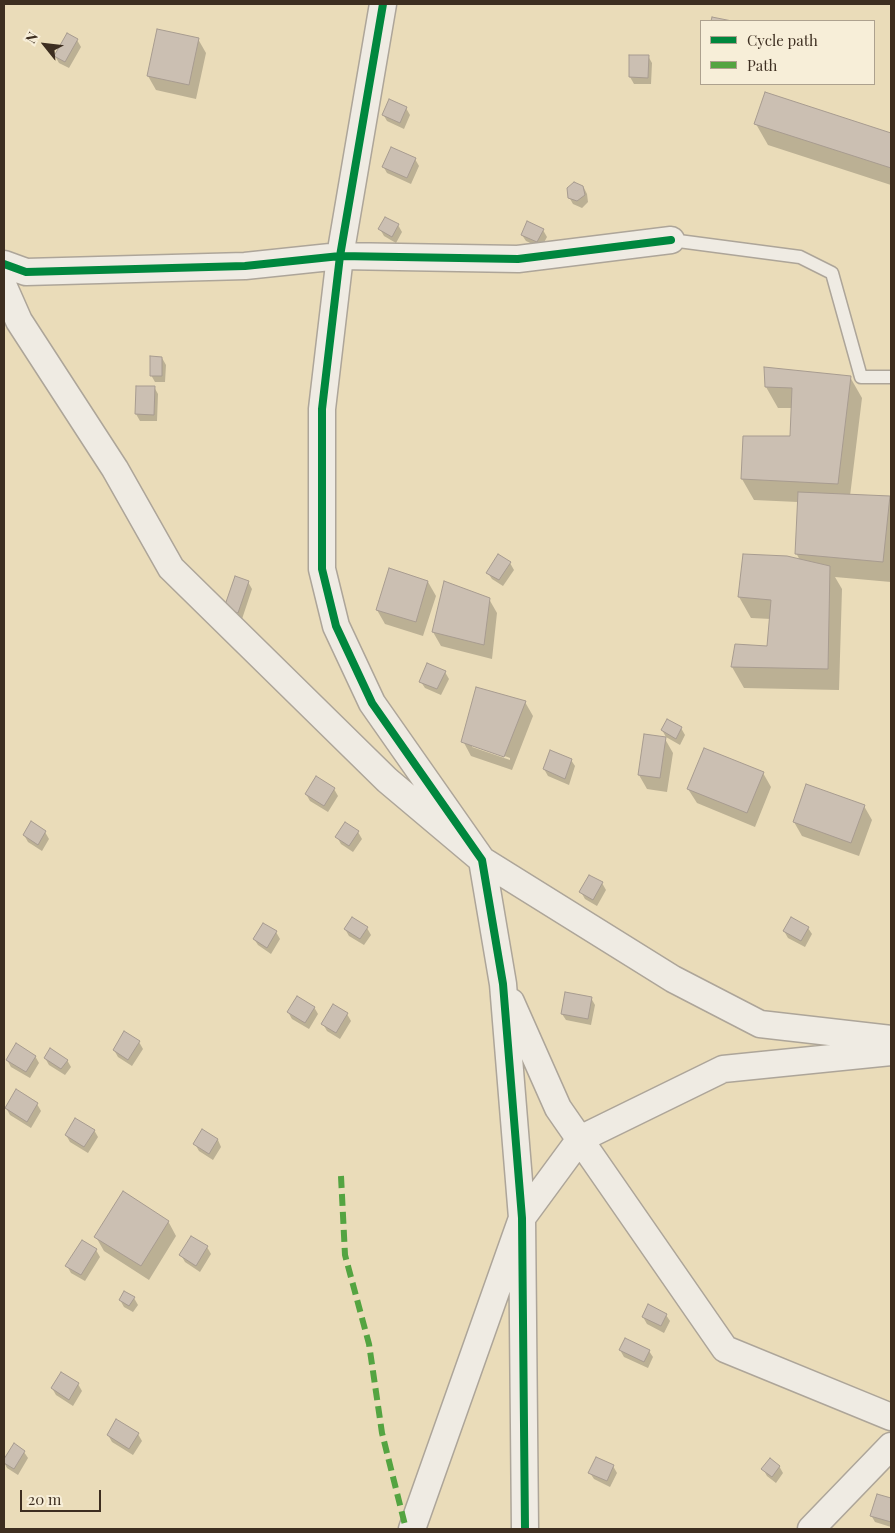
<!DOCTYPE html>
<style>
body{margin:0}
#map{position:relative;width:895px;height:1533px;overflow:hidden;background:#e7e0d1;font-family:"Playfair Display",serif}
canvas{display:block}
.frame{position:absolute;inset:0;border:5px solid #3d2e20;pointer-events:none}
.legend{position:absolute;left:700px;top:20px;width:175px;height:65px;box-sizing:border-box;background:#f7eed8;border:1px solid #ada18e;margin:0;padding:6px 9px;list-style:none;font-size:15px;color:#3d2e20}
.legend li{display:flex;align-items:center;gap:10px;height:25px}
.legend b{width:25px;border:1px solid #ada18e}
.north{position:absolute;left:20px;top:20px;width:50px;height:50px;-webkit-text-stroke:4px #f7eed8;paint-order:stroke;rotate:299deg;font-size:14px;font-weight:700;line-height:20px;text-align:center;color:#3d2e20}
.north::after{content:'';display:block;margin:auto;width:18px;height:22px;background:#3d2e20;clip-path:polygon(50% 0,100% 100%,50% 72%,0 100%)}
.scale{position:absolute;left:20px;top:1490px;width:81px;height:22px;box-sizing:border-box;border:2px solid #3d2e20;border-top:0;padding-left:6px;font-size:15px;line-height:18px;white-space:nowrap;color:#3d2e20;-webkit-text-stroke:4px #f7eed8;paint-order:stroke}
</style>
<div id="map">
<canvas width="895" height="1533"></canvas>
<div class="frame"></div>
<ul class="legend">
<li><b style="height:6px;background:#00873e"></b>Cycle path</li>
<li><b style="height:6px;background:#54a441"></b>Path</li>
</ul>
<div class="north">N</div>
<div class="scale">20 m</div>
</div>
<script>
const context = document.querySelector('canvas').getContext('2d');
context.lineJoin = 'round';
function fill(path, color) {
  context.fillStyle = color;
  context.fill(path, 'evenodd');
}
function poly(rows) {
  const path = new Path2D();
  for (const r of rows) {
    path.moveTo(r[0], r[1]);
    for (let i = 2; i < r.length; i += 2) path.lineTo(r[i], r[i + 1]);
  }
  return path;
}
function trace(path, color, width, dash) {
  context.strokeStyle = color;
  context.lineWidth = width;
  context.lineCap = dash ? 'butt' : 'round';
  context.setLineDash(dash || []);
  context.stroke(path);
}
fill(poly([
 [4,4,891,4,891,1529,4,1529],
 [701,21,874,21,874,84,701,84]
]), '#eadcb9');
fill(poly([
 [198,39,206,53,196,99,156,90,148,76],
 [77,40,81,47,69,68,59,63,55,56],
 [648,56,652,63,651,84,634,84,630,77],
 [766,94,891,135,891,185,768,145,756,124],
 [406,108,410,115,404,129,387,121,383,114],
 [415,159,419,166,411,184,387,173,383,166],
 [583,186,587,194,588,202,582,208,573,204,569,197],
 [398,225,402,232,396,243,384,236,380,229],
 [543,230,547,237,541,248,526,241,522,235],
 [162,358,166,365,165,382,155,382,151,375],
 [850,377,862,398,850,496,889,498,891,502,891,582,835,577,842,589,839,690,744,688,732,667,769,647,771,619,751,618,739,597,744,555,800,560,796,553,798,502,754,500,742,479,792,437,794,408,778,408,766,387],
 [154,387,158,394,157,421,140,421,136,414],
 [510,563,514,570,503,586,492,579,488,573],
 [248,582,252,589,242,619,229,615],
 [428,582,436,596,423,636,385,624,377,610],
 [489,599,497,613,492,659,441,646,433,632],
 [445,672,449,679,441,695,425,688,421,682],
 [525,702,533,716,512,770,471,756,463,741],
 [472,744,510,758,510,760,472,747],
 [681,728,685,735,680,745,666,737,662,730],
 [665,739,673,753,667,792,647,789,639,775],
 [571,760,575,766,569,785,548,776,544,769],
 [763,773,771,787,755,827,697,803,688,789],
 [317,778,334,789,338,796,328,812,310,801,306,794],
 [864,806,872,820,859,856,802,836,794,822],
 [45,832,49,839,42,851,28,842,24,835],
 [358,832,362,839,353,852,341,844,337,837],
 [602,883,606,890,597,906,585,899,581,892],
 [264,924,276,932,280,939,271,954,258,945,254,939],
 [367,928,371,935,364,945,349,936,345,929],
 [808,928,812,934,805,947,788,938,784,931],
 [591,998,595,1005,591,1025,566,1020,562,1014],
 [314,1007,318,1014,309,1029,292,1019,288,1012],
 [347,1014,351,1021,340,1039,327,1031,323,1024],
 [139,1042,143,1049,132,1066,118,1057,114,1050],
 [35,1056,39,1063,30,1078,11,1067,7,1060],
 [45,1058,67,1060,71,1067,65,1075,49,1065],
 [37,1104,41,1111,31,1128,10,1115,6,1108],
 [94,1130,98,1137,88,1153,70,1142,66,1135],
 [203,1131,218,1140,221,1147,213,1160,199,1151,195,1144],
 [168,1221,176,1236,149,1280,104,1251,96,1237],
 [207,1247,211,1254,200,1272,185,1262,181,1255],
 [96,1250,100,1257,85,1281,71,1273,67,1266],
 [134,1298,138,1305,133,1312,124,1307,120,1300],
 [666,1315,670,1321,664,1333,647,1324,643,1317],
 [620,1350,649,1351,653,1357,648,1368,624,1357],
 [78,1384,82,1391,73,1406,56,1395,52,1388],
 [138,1434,142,1441,133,1455,112,1442,108,1435],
 [14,1445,24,1452,28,1458,18,1475,7,1468,4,1462],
 [597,1458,613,1466,617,1473,610,1487,594,1479,590,1473],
 [779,1466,783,1473,776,1483,767,1476,763,1469],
 [878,1495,891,1500,891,1527,875,1522,871,1515]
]), '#0003');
const building = poly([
 [712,17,732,21,711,21,712,17],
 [157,29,199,38,189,85,147,76,157,29],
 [67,33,78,39,65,62,54,56,67,33],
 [629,55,649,55,648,78,629,77,629,55],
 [765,92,891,133,891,168,754,124,765,92],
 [389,99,407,107,400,123,382,115,389,99],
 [391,147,416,158,407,178,382,167,391,147],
 [574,182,583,186,585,195,577,201,568,198,567,188,574,182],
 [385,217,399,224,392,237,378,229,385,217],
 [527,221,544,229,537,242,521,235,527,221],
 [150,356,162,357,162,376,150,376,150,356],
 [764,367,851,376,838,484,741,479,743,436,790,436,792,388,765,387,764,367],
 [136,386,155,386,154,415,135,414,136,386],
 [798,492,890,496,883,562,795,554,798,492],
 [498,554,511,562,499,580,486,573,498,554],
 [743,554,787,556,830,566,828,669,731,667,735,644,767,646,771,600,738,597,743,554],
 [389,568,428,581,416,622,376,610,389,568],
 [235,576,249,581,238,613,224,608,235,576],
 [444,581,490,598,484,645,432,632,444,581],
 [427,663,446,671,437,689,419,682,427,663],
 [476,687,526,701,504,757,461,742,476,687],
 [667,719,682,727,676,739,661,730,667,719],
 [644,734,666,737,660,778,638,775,644,734],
 [704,748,764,772,747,813,687,789,704,748],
 [550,750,572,759,565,779,543,769,550,750],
 [316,776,335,788,324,806,305,794,316,776],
 [806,784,865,805,851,843,793,822,806,784],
 [31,821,46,831,38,845,23,835,31,821],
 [345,822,359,831,349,846,335,837,345,822],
 [589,875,603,882,593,900,579,892,589,875],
 [352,917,368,927,360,939,344,929,352,917],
 [791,917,809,927,801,941,783,931,791,917],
 [263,923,277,931,267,948,253,939,263,923],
 [565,992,592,997,588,1019,561,1014,565,992],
 [297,996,315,1007,305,1023,287,1012,297,996],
 [333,1004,348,1013,336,1033,321,1024,333,1004],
 [124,1031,140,1041,128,1060,113,1050,124,1031],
 [16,1043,36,1056,26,1072,6,1060,16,1043],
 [50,1048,68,1060,61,1069,44,1058,50,1048],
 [16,1089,38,1103,27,1122,5,1108,16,1089],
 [75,1118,95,1130,84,1147,65,1135,75,1118],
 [202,1129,218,1139,209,1154,193,1144,202,1129],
 [123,1191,169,1221,141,1266,94,1237,123,1191],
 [191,1236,208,1246,196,1266,179,1255,191,1236],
 [82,1240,97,1249,81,1275,65,1266,82,1240],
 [124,1291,135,1297,129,1306,119,1300,124,1291],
 [648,1304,667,1314,661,1326,642,1317,648,1304],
 [625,1338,650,1350,644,1362,619,1350,625,1338],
 [61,1372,79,1383,69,1400,51,1388,61,1372],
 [116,1419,139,1433,129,1449,107,1435,116,1419],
 [14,1443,25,1451,14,1469,4,1463,4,1459,14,1443],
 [596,1457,614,1465,607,1481,588,1473,596,1457],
 [770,1458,780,1466,772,1477,761,1469,770,1458],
 [877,1494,891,1498,891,1522,870,1516,877,1494]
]);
fill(building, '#cbbfb2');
trace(building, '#a89c90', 1);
const lane = poly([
 [671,240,800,257,832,273,861,377,891,377]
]);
const street = poly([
 [383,4,340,256,322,409,322,569,336,626,372,703,482,860,503,984,522,1218,525,1529],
 [4,264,26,272,245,266,340,256,518,259,671,240],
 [4,287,19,321,115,469,171,568,387,780,482,860,673,979,760,1024,891,1039],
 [511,1002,558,1108,725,1349,891,1417],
 [412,1529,522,1218,580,1139,723,1069,891,1052],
 [811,1529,891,1446]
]);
trace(lane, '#ada599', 15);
trace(street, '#ada599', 29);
trace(lane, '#efebe3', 12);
trace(street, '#efebe3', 26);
trace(poly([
 [341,1176,345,1255,369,1344,382,1433,406,1529]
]), '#54a441', 6, [12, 6]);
trace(poly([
 [383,4,340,256,322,409,322,569,336,626,372,703,482,860,503,984,522,1218,525,1529],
 [4,264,26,272,245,266,340,256,518,259,671,240]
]), '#00873e', 8);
</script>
